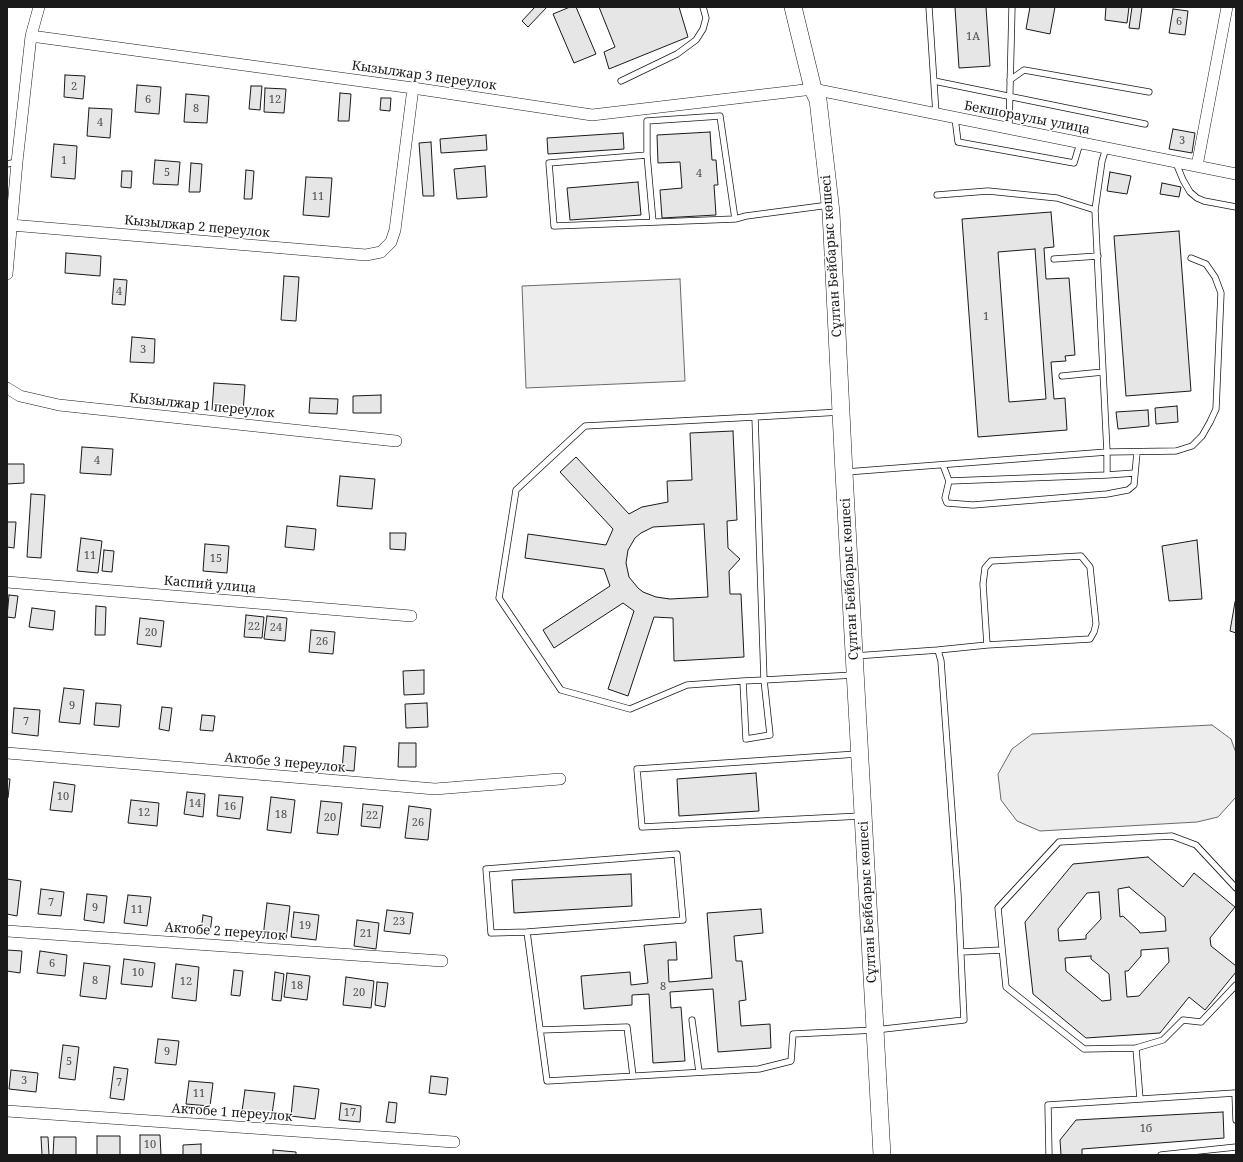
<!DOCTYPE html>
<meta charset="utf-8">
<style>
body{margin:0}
#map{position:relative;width:1243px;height:1162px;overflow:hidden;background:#fff;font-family:"Noto Serif",serif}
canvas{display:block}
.frame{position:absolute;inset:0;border:8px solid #1a1a1a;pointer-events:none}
</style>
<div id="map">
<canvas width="1243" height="1162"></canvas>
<div class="frame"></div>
</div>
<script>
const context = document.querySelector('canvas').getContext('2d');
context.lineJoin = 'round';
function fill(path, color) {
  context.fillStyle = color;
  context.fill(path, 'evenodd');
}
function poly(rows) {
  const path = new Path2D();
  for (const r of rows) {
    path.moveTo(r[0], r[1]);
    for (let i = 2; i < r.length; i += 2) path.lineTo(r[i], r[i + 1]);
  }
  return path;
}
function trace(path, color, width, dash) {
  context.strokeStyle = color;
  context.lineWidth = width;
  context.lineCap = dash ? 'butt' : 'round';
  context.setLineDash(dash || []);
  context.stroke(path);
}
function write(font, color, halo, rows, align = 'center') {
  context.font = font + ' "Noto Serif",serif';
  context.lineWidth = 3;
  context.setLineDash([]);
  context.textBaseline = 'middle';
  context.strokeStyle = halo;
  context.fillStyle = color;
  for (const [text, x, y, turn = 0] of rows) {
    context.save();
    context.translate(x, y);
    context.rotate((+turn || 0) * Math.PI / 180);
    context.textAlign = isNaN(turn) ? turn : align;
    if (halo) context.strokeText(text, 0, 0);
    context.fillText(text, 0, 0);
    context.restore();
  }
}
const green = poly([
 [680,279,685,381,526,388,522,286,680,279],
 [1212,725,1231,739,1236,753,1236,797,1218,817,1197,822,1040,831,1017,821,1001,800,998,774,1012,749,1032,734,1212,725]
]);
fill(green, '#ededed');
trace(green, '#6a6a6a', 1);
const building = poly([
 [535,7,547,7,528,27,522,21,535,7],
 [570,7,576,7,596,54,574,63,553,14,570,7],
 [599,7,679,7,688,37,609,69,604,52,615,47,599,7],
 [955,7,986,7,990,66,959,68,955,7],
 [1030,7,1055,7,1050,34,1026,29,1030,7],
 [1106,7,1129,7,1127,23,1105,20,1106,7],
 [1132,7,1142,7,1139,29,1129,28,1132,7],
 [1173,9,1188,11,1185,35,1169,33,1173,9],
 [65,75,85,76,83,99,64,97,65,75],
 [137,85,161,87,159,114,135,112,137,85],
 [251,86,262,86,260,110,249,109,251,86],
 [265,88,286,89,284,113,264,112,265,88],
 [340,93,351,94,349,121,338,121,340,93],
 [186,94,209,96,207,123,184,122,186,94],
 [381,98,391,98,390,111,380,110,381,98],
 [89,108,112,109,110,138,87,136,89,108],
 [1173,129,1195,133,1192,153,1169,149,1173,129],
 [710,132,712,160,716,160,718,185,714,185,716,215,662,218,660,190,682,188,680,162,658,163,657,135,710,132],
 [623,133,624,149,548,154,547,138,623,133],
 [486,135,487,150,441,153,440,139,486,135],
 [431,142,434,196,423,196,419,143,431,142],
 [54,144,77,146,75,179,51,177,54,144],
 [155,160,180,162,178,185,153,184,155,160],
 [191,163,202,164,200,192,189,192,191,163],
 [485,166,487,197,457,199,454,169,485,166],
 [246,170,254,171,252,199,244,199,246,170],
 [122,171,132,171,131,188,121,187,122,171],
 [1110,172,1131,176,1127,194,1107,191,1110,172],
 [306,177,332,178,329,217,303,215,306,177],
 [638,182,641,215,570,220,567,188,638,182],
 [1162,183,1181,187,1179,197,1160,194,1162,183],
 [1051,212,1054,247,1044,248,1046,279,1069,278,1075,355,1065,356,1066,361,1051,362,1054,399,1065,398,1067,430,978,437,962,219,1051,212],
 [1035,249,1046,399,1009,402,998,252,1035,249],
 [1179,231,1191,391,1126,396,1114,236,1179,231],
 [66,253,101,256,100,276,65,273,66,253],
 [284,276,299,277,296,321,281,320,284,276],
 [114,279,127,280,125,305,112,304,114,279],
 [132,337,155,339,154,363,130,362,132,337],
 [214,383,245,385,243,413,212,410,214,383],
 [381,395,381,413,353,413,353,396,381,395],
 [310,398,338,399,337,414,309,413,310,398],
 [1177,406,1178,422,1156,424,1155,408,1177,406],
 [1148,410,1149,426,1118,429,1116,412,1148,410],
 [733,431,737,520,727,521,728,548,740,559,729,571,730,594,741,594,744,657,674,661,673,618,654,617,628,696,608,689,634,611,623,603,554,648,543,630,610,586,604,569,525,558,528,534,606,545,613,529,560,472,576,457,629,514,642,507,668,502,667,481,692,480,690,433,733,431],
 [704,524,708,597,670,599,656,597,643,592,638,588,629,577,626,563,628,550,635,538,641,533,653,527,704,524],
 [82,447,113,449,111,475,80,473,82,447],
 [7,464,24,464,24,483,7,484,7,464],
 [340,476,375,479,372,509,337,506,340,476],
 [31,494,45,495,41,558,27,557,31,494],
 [7,522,16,522,14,548,7,547,7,522],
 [287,526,316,529,314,550,285,547,287,526],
 [390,533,406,533,405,550,390,549,390,533],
 [81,538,102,541,98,573,77,571,81,538],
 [1197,540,1202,599,1169,601,1162,546,1197,540],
 [205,544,229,546,227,573,203,571,205,544],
 [104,550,114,551,112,572,102,571,104,550],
 [9,595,18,596,15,618,7,617,9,595],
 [1235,602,1236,603,1236,633,1230,631,1235,602],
 [96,606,106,607,105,635,95,635,96,606],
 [32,608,55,611,53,630,29,627,32,608],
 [246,615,264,617,262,638,244,637,246,615],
 [267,616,287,618,285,641,264,639,267,616],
 [140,618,164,621,161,647,137,644,140,618],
 [311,630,335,632,333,654,309,652,311,630],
 [424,670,424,694,404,695,403,671,424,670],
 [64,688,84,690,80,724,59,722,64,688],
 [96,703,121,705,119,727,94,725,96,703],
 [427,703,428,727,406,728,405,704,427,703],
 [162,707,172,708,169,731,159,729,162,707],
 [14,708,40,710,38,736,12,733,14,708],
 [202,715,215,716,213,731,200,730,202,715],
 [399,743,416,743,416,767,398,767,399,743],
 [344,746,356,747,354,771,342,770,344,746],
 [756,773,759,811,679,816,677,779,756,773],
 [7,779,10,779,8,798,7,798,7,779],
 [54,782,75,785,72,812,50,810,54,782],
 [187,792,205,794,203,817,184,814,187,792],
 [219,795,243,797,240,819,217,816,219,795],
 [271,797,295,800,291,833,267,830,271,797],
 [131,800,159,803,157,826,128,823,131,800],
 [321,801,342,803,338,835,317,833,321,801],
 [363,804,383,806,380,828,361,826,363,804],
 [409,806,431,809,428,840,405,838,409,806],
 [1148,857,1183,887,1194,873,1235,907,1210,938,1211,946,1236,966,1236,972,1205,1010,1189,997,1160,1033,1086,1038,1033,994,1025,922,1073,864,1148,857],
 [1129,887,1165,917,1166,931,1140,933,1139,931,1123,916,1120,917,1118,889,1129,887],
 [1099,892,1101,919,1086,935,1086,939,1059,941,1058,929,1087,893,1099,892],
 [1168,948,1169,962,1139,996,1127,997,1125,971,1128,971,1141,956,1141,950,1168,948],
 [1091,956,1091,959,1109,974,1111,1000,1102,1001,1066,971,1065,958,1091,956],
 [631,874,632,906,514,913,512,880,631,874],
 [7,879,21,881,17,916,7,914,7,879],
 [41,889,64,892,61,916,38,914,41,889],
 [87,894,107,896,104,923,84,920,87,894],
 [128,895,151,897,147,926,124,923,128,895],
 [267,903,290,906,286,939,263,937,267,903],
 [761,909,763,933,734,936,736,961,742,961,746,1000,739,1001,741,1026,770,1024,771,1048,718,1052,713,989,670,992,671,1008,681,1007,685,1061,653,1063,649,994,632,995,632,1005,584,1009,581,976,630,972,631,985,648,983,644,945,676,942,677,960,668,960,669,982,712,978,707,913,761,909],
 [387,910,413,913,410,934,384,931,387,910],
 [294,912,319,915,316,940,291,937,294,912],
 [203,915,212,917,210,933,201,932,203,915],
 [357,920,379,923,376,949,354,946,357,920],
 [7,950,22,951,20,973,7,971,7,950],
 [40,951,67,955,65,976,37,973,40,951],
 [124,959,155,963,152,987,121,984,124,959],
 [84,963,110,966,106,999,80,996,84,963],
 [176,964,199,967,196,1001,172,998,176,964],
 [234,970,243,971,240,996,231,995,234,970],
 [275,972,284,974,281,1001,272,1000,275,972],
 [287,973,310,976,307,1000,284,997,287,973],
 [346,977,374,981,371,1008,343,1005,346,977],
 [377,982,388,983,385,1007,375,1005,377,982],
 [158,1039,179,1041,176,1065,155,1063,158,1039],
 [63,1045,79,1047,75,1080,59,1078,63,1045],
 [114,1067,128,1069,124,1100,110,1098,114,1067],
 [11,1070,38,1073,36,1092,9,1089,11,1070],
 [431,1076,448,1078,446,1095,429,1093,431,1076],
 [189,1081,213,1083,210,1106,186,1104,189,1081],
 [294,1086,319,1089,315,1119,291,1116,294,1086],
 [245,1090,275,1093,272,1114,242,1111,245,1090],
 [389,1102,397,1103,395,1123,386,1122,389,1102],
 [341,1103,361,1106,360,1122,339,1120,341,1103],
 [1223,1112,1224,1138,1082,1149,1082,1155,1061,1155,1060,1140,1076,1120,1223,1112],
 [140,1135,160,1135,161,1155,140,1155,140,1135],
 [97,1136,120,1136,120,1155,97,1155,97,1136],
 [41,1137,48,1137,49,1155,42,1155,41,1137],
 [54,1137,76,1137,76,1155,53,1155,54,1137],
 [201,1144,201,1155,183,1155,183,1145,201,1144],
 [273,1150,296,1152,296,1155,273,1155,273,1150]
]);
fill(building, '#e6e6e6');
trace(building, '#1a1a1a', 1);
const service = poly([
 [929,7,936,114],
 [1010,80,1024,70,1149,92],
 [621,81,677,54,696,40,703,29,706,18,703,7],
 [934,81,1145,124],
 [955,118,958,142,1074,163,1080,143],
 [1009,129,1012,7],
 [647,155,653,222],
 [1176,163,1183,180,1190,192,1197,198,1204,201,1236,207],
 [7,164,17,162],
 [937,195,988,191,1057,198,1095,210],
 [735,219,720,116,647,121,647,155,549,163,554,226,735,219,746,216,829,205],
 [1054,259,1098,256],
 [1062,376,1103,372],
 [755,417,840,412],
 [943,465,949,481,1107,475,1107,452,1095,210,1102,161,1106,148],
 [846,472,1107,452,1176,451,1192,446,1202,436,1210,422,1216,409,1221,293,1215,277,1206,264,1191,258],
 [1107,475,1135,473],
 [949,481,945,498,947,503,973,505,1107,494,1128,490,1134,485,1137,452],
 [938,650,987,645,1090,639,1094,632,1096,624,1090,567,1081,556,991,561,985,568,983,584,987,645],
 [743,681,746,739,770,735,764,680,755,417,585,426,516,490,499,598,561,690,630,709,687,685,743,681,764,680,854,675],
 [857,754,637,769,642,827,861,816],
 [677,854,683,920,527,932,491,933,486,869,677,854],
 [1236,888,1196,845,1172,836,1059,842,998,908,1006,987,1084,1049,1136,1048,1163,1040,1183,1020,1201,1022,1236,985],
 [527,932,547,1081,759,1069,791,1061,793,1034,875,1030,964,1020,958,894,941,661,938,650,855,656],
 [961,952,1002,950],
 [692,1020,699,1072],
 [540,1030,627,1027,633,1076],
 [1136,1048,1140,1099],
 [1049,1155,1048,1105,1235,1093,1236,1120],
 [1161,1155,1236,1147]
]);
const minor = poly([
 [31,36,413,88,592,115,813,89,1236,174],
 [1197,166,1227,7],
 [11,225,366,255,381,252,391,242,395,230,413,88],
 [7,274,17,162,31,36,39,7],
 [7,388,20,396,59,405,396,441],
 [7,582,411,616],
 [7,753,435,789,560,779],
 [7,931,442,961],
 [7,1111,454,1142]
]);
const primary = poly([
 [793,7,813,89,818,100,831,212,844,473,882,1155]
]);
trace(service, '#1a1a1a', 7);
trace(minor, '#1a1a1a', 12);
trace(primary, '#1a1a1a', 18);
trace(service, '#fff', 5.5);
trace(minor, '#fff', 11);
trace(primary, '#fff', 17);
write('11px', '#4d4d4d', null, [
 ["6",1179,22],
 ["1А",973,37],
 ["2",74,87],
 ["6",148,100],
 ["12",275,100],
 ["8",196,109],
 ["4",100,123],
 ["3",1182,141],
 ["1",64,161],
 ["5",167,173],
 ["4",699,174],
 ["11",318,197],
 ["4",119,292],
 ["1",986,317],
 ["3",143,350],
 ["4",97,461],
 ["11",90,556],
 ["15",216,559],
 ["22",254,627],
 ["24",276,628],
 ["20",151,633],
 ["26",322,642],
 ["9",72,706],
 ["7",26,722],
 ["10",63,797],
 ["14",195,804],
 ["16",230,807],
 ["12",144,813],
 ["18",281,815],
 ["22",372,816],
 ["20",330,818],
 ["26",418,823],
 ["7",51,903],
 ["9",95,908],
 ["11",137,910],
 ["23",399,922],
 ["19",305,926],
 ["21",366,934],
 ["6",52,964],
 ["10",138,973],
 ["8",95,981],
 ["12",186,982],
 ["18",297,986],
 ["8",663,987],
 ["20",359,993],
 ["9",167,1052],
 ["5",69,1062],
 ["3",24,1081],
 ["7",119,1083],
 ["11",199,1094],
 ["17",350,1113],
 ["1б",1146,1129],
 ["10",150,1145]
]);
write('13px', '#1a1a1a', '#fff', [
 ["Кызылжар 3 переулок",424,76,8],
 ["Бекшораулы улица",1027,118,11],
 ["Кызылжар 2 переулок",197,227,5],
 ["Сұлтан Бейбарыс көшесі",832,256,-94],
 ["Кызылжар 1 переулок",202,406,6],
 ["Сұлтан Бейбарыс көшесі",850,579,-93],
 ["Каспий улица",210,585,5],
 ["Актобе 3 переулок",285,763,5],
 ["Сұлтан Бейбарыс көшесі",868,902,-93],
 ["Актобе 2 переулок",225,932,4],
 ["Актобе 1 переулок",232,1113,4]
]);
</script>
